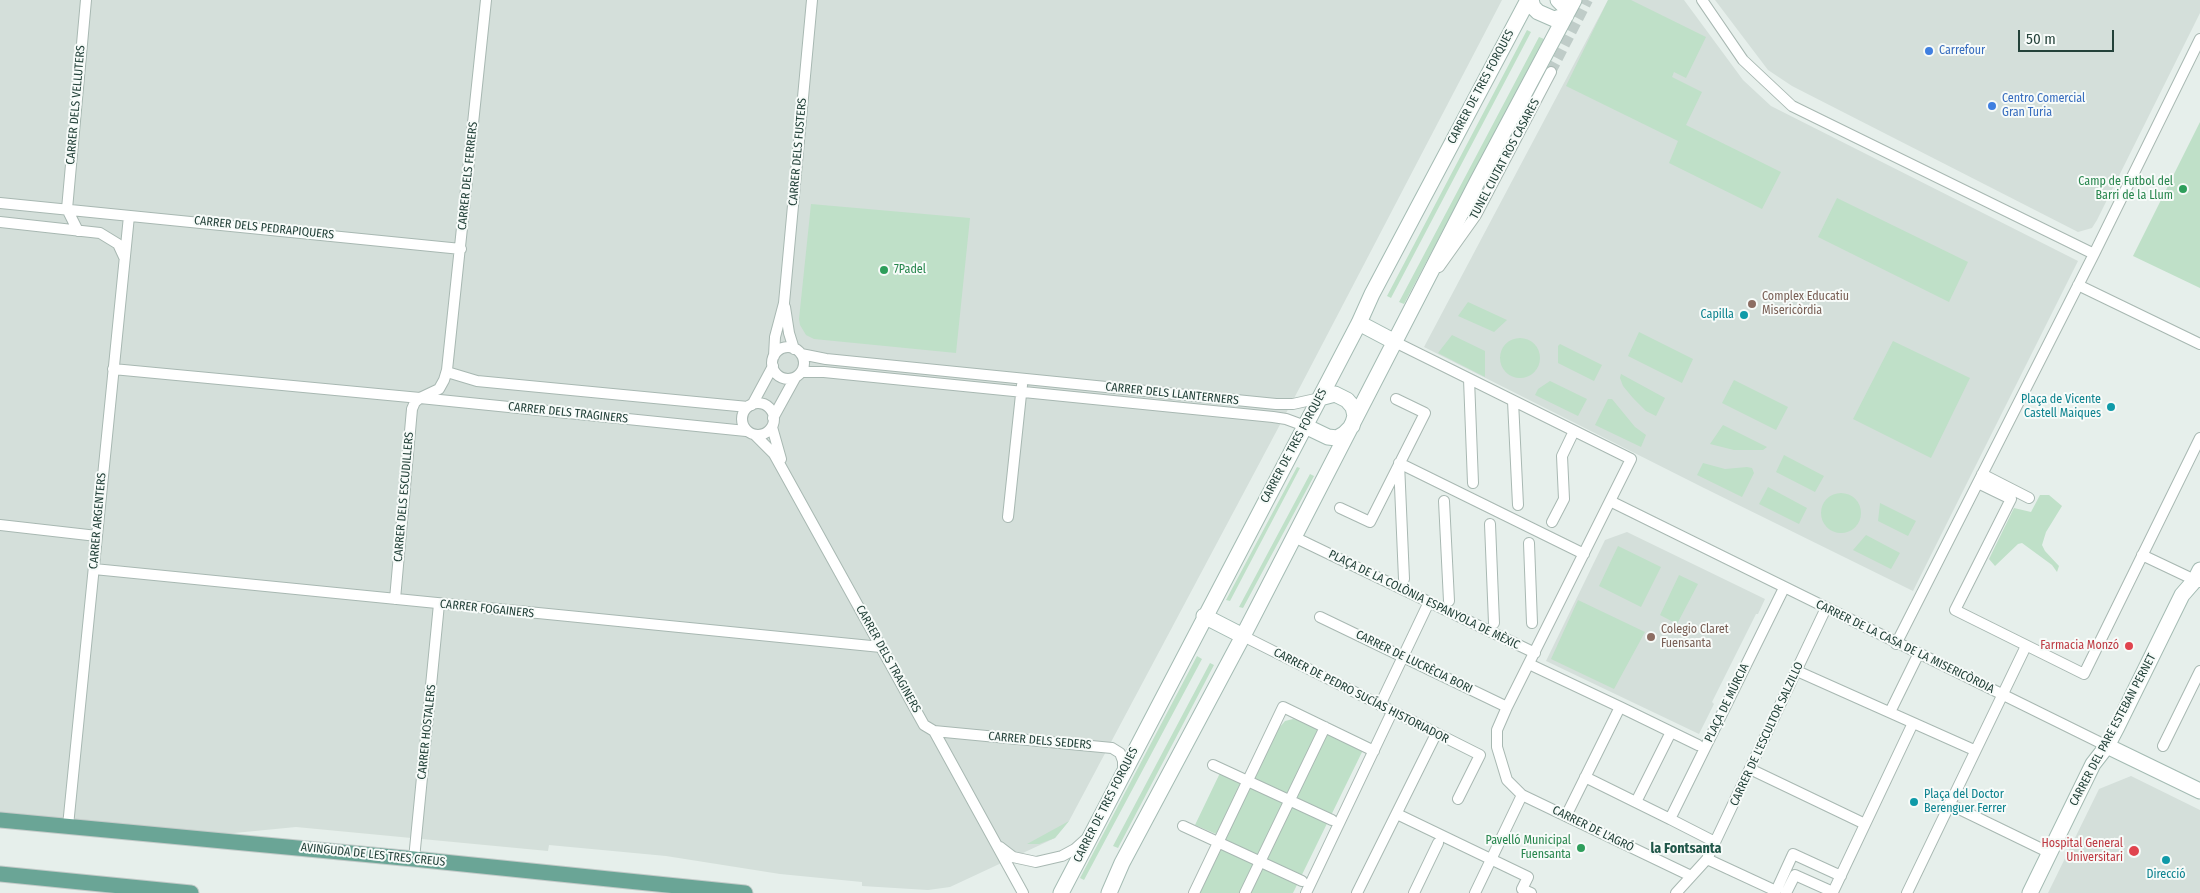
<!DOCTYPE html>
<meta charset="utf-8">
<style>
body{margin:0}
#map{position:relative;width:2200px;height:893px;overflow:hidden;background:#e6efeb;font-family:"Fira Sans Condensed",sans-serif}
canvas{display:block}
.scale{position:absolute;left:2018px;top:30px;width:96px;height:22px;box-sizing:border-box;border:2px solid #24423a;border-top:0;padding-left:6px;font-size:15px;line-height:18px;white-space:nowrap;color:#24423a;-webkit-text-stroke:4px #f7fbf9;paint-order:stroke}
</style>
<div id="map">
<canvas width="2200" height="893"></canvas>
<div class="scale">50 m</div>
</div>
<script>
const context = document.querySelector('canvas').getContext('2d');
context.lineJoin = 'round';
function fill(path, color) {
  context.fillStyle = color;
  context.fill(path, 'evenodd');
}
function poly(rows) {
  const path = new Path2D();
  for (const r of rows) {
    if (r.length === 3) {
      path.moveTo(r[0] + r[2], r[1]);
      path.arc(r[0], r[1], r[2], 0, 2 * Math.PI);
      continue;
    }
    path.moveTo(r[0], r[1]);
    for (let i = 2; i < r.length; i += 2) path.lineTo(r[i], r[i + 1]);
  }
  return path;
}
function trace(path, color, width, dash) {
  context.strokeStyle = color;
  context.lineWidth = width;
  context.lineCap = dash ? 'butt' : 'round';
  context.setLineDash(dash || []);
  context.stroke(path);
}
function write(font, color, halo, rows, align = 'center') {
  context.font = font + ' "Fira Sans Condensed",sans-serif';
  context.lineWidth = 4;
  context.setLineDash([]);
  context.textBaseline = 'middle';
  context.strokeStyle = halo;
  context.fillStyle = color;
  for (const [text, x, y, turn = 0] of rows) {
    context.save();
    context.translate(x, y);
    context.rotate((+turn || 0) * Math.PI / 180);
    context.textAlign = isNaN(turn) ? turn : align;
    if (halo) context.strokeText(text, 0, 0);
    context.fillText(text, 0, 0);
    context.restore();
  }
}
fill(poly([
 [0,0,1502,0,1300,387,1069,821,1055,838,950,887,928,890,862,886,862,882,780,874,666,856,549,845,548,851,296,827,152,841,0,823],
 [1608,0,1684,0,1743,80,1771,106,2078,261,1913,591,1704,488,1424,347],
 [1715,0,2200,0,2200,13,2097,220,2092,228,2078,232,1792,86,1768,70],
 [1627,532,1765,599,1758,614,1756,614,1712,702,1714,704,1699,734,1546,661,1605,540],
 [2131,776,2200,810,2200,893,2048,893,2099,789]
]), '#d4dfda');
fill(poly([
 [1608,0,1631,0,1706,37,1686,78,1674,72,1672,77,1702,92,1686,125,1781,172,1762,209,1669,163,1678,141,1566,86],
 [1527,30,1531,32,1391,298,1387,296],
 [1539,37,1544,39,1404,304,1399,302],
 [2200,122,2200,288,2133,256],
 [1837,198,1968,262,1949,302,1818,237],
 [811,204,970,218,956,353,814,339,806,335,800,325,799,319],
 [1468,302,1507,320,1494,332,1458,316],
 [1639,332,1693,359,1682,383,1628,356],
 [1452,335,1485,351,1485,377,1438,353],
 [1520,358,20],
 [1893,341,1970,378,1931,458,1853,419],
 [1560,344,1602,365,1594,381,1558,363,1558,346],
 [1621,374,1665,398,1656,416,1646,411,1633,398,1623,386,1620,378],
 [1734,380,1788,407,1776,430,1722,403],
 [1550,381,1587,399,1578,416,1535,395,1538,389],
 [1608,399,1612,399,1635,427,1646,435,1641,447,1595,425],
 [1723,425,1767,447,1763,450,1734,450,1710,444],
 [1784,455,1824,476,1815,492,1776,472],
 [1703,463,1725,469,1747,467,1752,468,1754,473,1742,497,1697,475],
 [1297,467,1300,468,1230,601,1226,600],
 [1310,474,1314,476,1243,608,1239,607],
 [1768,487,1807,508,1799,524,1759,504],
 [1841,513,20],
 [2040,495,2049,495,2062,506,2046,532,2042,545,2045,551,2059,566,2057,572,2052,565,2022,543,2018,544,1995,566,1989,559,2014,508,2031,512],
 [1880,503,1916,521,1908,536,1878,521],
 [1866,535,1900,553,1891,569,1853,550],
 [1618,546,1661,567,1641,607,1599,586],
 [1679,575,1698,584,1677,624,1660,615],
 [1578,600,1645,632,1614,689,1551,659],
 [1197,656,1202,659,1084,880,1080,878],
 [1210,663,1214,665,1118,848,1113,846],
 [1293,719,1301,720,1363,750,1293,893,1199,893,1279,728,1285,721],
 [1220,773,1241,783,1216,834,1195,825],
 [1069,821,1055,838,1039,844,1027,844]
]), '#bfe0c8');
trace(poly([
 [1551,72,1588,0]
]), '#bfccc8', 10, [10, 5]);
const street = poly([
 [1702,0,1743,60,1792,106,2094,254],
 [0,203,461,249],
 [0,222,100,233,118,244,124,257],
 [78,231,67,209,86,0],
 [1439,267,1476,215,1551,72],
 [2078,285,2200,344],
 [785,307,789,333,794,349],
 [1395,342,1631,459,1507,707,1497,730,1497,747,1507,780,1522,795,1691,876],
 [788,363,16],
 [801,354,826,359,1276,404,1293,404,1320,398],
 [774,356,775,337,784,303,812,0],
 [113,369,420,398,439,389,444,380,447,370,486,0],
 [447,372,477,381,748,407],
 [801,372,824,372,1273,417,1286,419,1305,426],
 [1469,379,1473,483],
 [1513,401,1518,505],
 [758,419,16],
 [752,405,773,366],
 [773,418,795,378],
 [772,427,781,459],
 [755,435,774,454,924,725,934,731,1023,893],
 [1982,474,2029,498],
 [1978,483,2011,499,1955,610,2084,674,2200,438],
 [1444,501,1449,601],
 [1610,501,2107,746],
 [1340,508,1370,522,1425,413,1396,399],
 [1008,517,1022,385],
 [1552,522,1564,499,1562,456,1574,431],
 [1490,524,1494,623],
 [0,525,97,536],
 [1294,537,1535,653],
 [1529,543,1532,623],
 [2142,555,2199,582],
 [94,569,881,647],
 [1404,579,1399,463,1584,554],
 [395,599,412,409,415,402,420,398,746,431],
 [1320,617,1507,707],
 [1243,636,1480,755,1458,799],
 [1896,644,2094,254,2200,39],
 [1529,664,1620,707,1566,816],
 [1797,671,1974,750],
 [1380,705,1429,602],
 [1620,707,1698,745],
 [1890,712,1918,655],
 [934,731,1112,748,1120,753,1123,761,1123,771],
 [2163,746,2200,671],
 [1213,765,1332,820],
 [1750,769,1865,824],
 [1585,777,1670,819],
 [1636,802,1671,732],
 [1949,804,2050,853],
 [1397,814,1528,877,1522,889,1531,893],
 [68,826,129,216],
 [1183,826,1302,881],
 [1715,842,1670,819,1784,588],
 [1000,847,1013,857,1036,862,1062,856,1075,849,1085,840],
 [414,859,439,604],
 [1707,859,1776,891,1793,854,1841,876],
 [1194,893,1283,707,1374,751],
 [1245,893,1325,727],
 [1306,893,1392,712],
 [1357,893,1436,734],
 [1414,893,1438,843],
 [1475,893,1522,795],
 [1676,893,1707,859,1826,608],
 [1786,893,1795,875,1833,892,1913,723],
 [1907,893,2026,646]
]);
const secondary = poly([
 [1531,0,1533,7,1538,12,1554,19,1566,15,1565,7,1558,0],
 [1359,323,1395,342],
 [1305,426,1328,437,1337,438,1344,434,1352,426,1355,416,1353,407,1347,400,1335,394,1320,398],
 [1204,616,1243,636],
 [2107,746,2200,791],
 [1061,893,1359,323,1372,294,1528,0],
 [1109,893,1122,863,1243,636,1477,182,1574,0],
 [2030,893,2093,764,2107,746,2117,727,2182,595,2195,580,2200,570]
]);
const primary = poly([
 [0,820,414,859,745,893],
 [0,874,191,893]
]);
trace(street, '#a8b8b2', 12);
trace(secondary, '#a4bbb3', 17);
trace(primary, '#c2cac8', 17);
trace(street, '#fff', 10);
trace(secondary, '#fff', 15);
trace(primary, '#6aa596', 15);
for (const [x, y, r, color] of [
 [1929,51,5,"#3f7fe0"],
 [1992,106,5,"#3f7fe0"],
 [2183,189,5,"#2e9e5b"],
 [884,270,5,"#2e9e5b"],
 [1752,304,5,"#8d6e63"],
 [1744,315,5,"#0f9aa8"],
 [2111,407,5,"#0f9aa8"],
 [1651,637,5,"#8d6e63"],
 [2129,646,5,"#e0444e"],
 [1914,802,5,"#0f9aa8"],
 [1581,848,5,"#2e9e5b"],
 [2134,851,6,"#e0444e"],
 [2166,860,5,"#0f9aa8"]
]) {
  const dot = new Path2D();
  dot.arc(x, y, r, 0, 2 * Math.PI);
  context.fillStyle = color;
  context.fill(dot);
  trace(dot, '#f7fbf9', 2);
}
write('12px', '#366cbe', '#f7fbf9', [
 ["Carrefour",1939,51],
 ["Centro Comercial",2002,99],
 ["Gran Turia",2002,113]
], 'left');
write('12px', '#24423a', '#f7fbf9', [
 ["CARRER DE TRES FORQUES",1481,87,-62],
 ["CARRER DELS VELLUTERS",76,105,-85],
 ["CARRER DELS FUSTERS",798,152,-85],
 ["TUNEL CIUTAT ROS CASARES",1505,159,-62],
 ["CARRER DELS FERRERS",468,176,-84],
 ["CARRER DELS PEDRAPIQUERS",264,228,6],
 ["CARRER DELS LLANTERNERS",1172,394,6],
 ["CARRER DELS TRAGINERS",568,413,6],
 ["CARRER DE TRES FORQUES",1294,446,-62],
 ["CARRER DELS ESCUDILLERS",404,497,-85],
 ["CARRER ARGENTERS",98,521,-85],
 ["PLAÇA DE LA COLÒNIA ESPANYOLA DE MÈXIC",1424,600,26],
 ["CARRER FOGAINERS",487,609,6],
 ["CARRER DE LA CASA DE LA MISERICÒRDIA",1905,647,26],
 ["CARRER DELS TRAGINERS",888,659,61],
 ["CARRER DE LUCRÈCIA BORI",1414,662,26],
 ["CARRER DE PEDRO SUCÍAS HISTORIADOR",1361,696,27],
 ["PLAÇA DE MÚRCIA",1727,703,-64],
 ["CARRER DEL PARE ESTEBAN PERNET",2113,730,-62],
 ["CARRER HOSTALERS",427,732,-84],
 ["CARRER DE L'ESCULTOR SALZILLO",1767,734,-65],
 ["CARRER DELS SEDERS",1040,741,5],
 ["CARRER DE TRES FORQUES",1106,805,-63],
 ["CARRER DE L'AGRÓ",1593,829,26],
 ["AVINGUDA DE LES TRES CREUS",373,855,6]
]);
write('12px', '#27864d', '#f7fbf9', [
 ["Camp de Futbol del",2173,182],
 ["Barri de la Llum",2173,196],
 ["7Padel",894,270,"left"],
 ["Pavelló Municipal",1571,841],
 ["Fuensanta",1571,855]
], 'right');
write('12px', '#785e54', '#f7fbf9', [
 ["Complex Educatiu",1762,297],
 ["Misericòrdia",1762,311],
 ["Colegio Claret",1661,630],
 ["Fuensanta",1661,644]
], 'left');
write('12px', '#0d838f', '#f7fbf9', [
 ["Capilla",1734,315],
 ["Plaça de Vicente",2101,400],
 ["Castell Maiques",2101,414],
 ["Plaça del Doctor",1924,795,"left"],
 ["Berenguer Ferrer",1924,809,"left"],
 ["Direcció",2166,875,"center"]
], 'right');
write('12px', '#be3a42', '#f7fbf9', [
 ["Farmacia Monzó",2119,646],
 ["Hospital General",2123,844],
 ["Universitari",2123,858]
], 'right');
write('bold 14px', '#1f5548', '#f7fbf9', [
 ["la Fontsanta",1686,849]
]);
</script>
